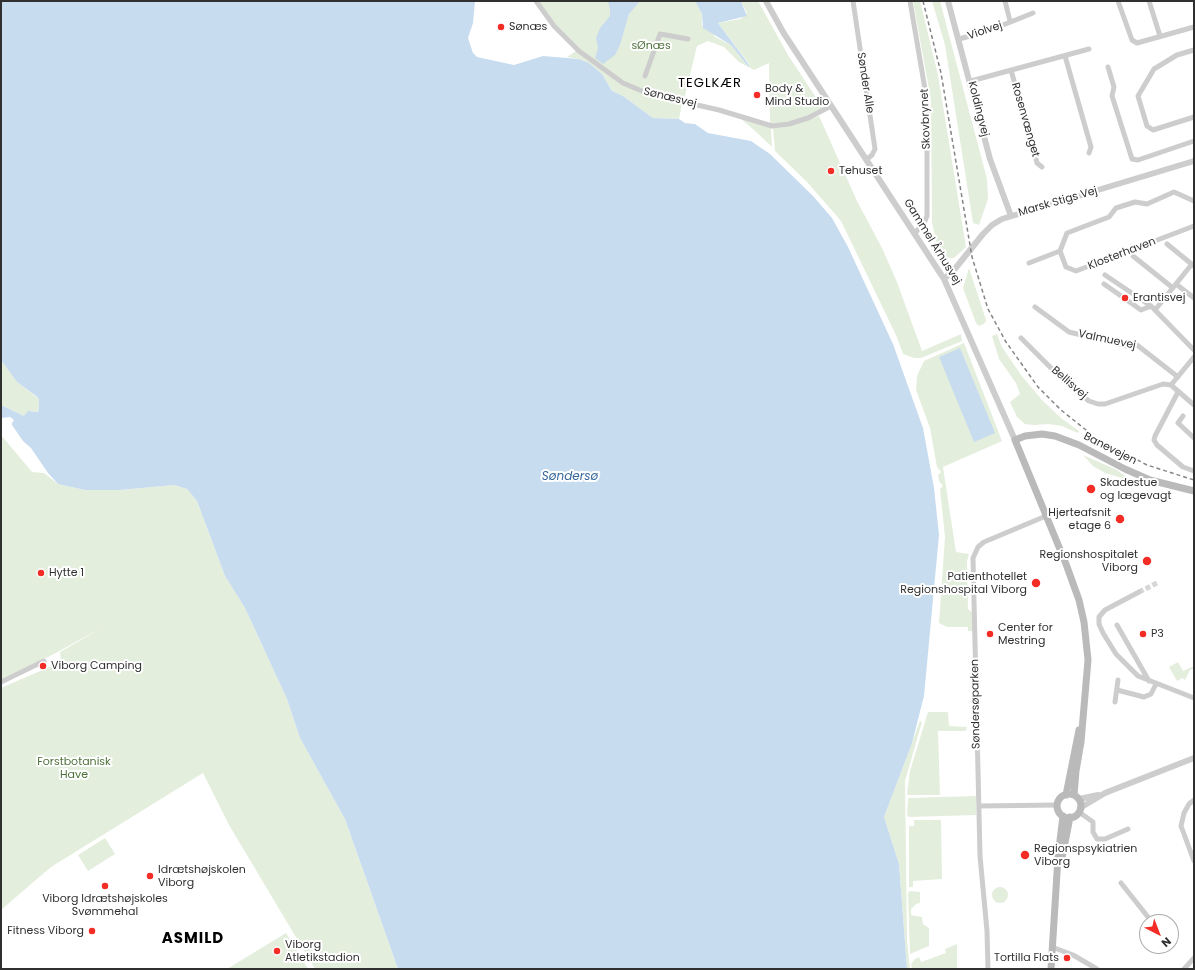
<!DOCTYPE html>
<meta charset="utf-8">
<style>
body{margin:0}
#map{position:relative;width:1195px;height:970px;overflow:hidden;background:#fff;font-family:Poppins,sans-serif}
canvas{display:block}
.frame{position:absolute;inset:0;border:2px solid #303030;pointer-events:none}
.north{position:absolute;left:1139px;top:914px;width:40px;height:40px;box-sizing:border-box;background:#fff;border:1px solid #acacac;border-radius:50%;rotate:138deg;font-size:11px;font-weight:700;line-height:16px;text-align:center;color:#303030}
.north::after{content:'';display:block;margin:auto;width:14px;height:18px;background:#f32d26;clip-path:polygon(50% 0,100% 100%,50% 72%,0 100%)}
</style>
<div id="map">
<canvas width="1195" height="970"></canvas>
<div class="frame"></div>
<div class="north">N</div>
</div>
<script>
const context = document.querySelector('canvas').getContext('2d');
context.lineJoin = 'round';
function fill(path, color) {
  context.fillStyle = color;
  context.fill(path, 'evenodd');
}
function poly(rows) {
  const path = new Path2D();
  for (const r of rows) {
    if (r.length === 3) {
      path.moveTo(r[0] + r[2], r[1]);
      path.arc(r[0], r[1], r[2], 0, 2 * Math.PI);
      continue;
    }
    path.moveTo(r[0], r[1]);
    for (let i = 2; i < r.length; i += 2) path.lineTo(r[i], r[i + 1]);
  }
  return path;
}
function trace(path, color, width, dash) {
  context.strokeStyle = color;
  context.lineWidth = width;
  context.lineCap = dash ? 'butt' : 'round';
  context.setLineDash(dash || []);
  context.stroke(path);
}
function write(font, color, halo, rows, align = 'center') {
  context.font = font + ' Poppins,sans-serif';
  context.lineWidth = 4;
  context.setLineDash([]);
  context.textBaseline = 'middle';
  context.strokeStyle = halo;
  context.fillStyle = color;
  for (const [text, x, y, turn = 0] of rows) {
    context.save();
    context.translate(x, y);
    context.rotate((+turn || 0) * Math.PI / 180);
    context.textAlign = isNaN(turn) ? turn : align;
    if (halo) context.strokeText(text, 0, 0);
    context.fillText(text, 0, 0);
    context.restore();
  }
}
fill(poly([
 [538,1,695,1,702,14,702,26,712,32,715,37,731,45,747,65,750,65,718,23,741,19,747,13,741,1,758,1,788,55,823,108,804,118,787,123,770,124,769,63,754,70,739,62,724,47,708,41,697,46,684,100,643,91,630,85,582,51,562,33],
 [913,1,920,1,938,75,966,247,954,258,945,258,939,253,932,223,931,100],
 [932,1,940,1,987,179,988,199,979,225,973,223,945,45],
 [576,51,628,87,645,95,682,104,679,119,653,118,623,96,612,91,602,74,589,63,579,59,567,57],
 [819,116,857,201,882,248,897,282,922,351,961,334,962,341,921,358,914,358,903,354,896,335,841,221,808,183,775,151,773,128,790,126],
 [741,119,771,128,772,147,753,129],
 [969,268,986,320,985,323,979,326,976,323,963,288],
 [997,334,1002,347,1021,375,1043,401,1061,418,1079,431,1078,433,1062,426,1048,424,1034,425,1025,424,1017,417,1010,402,1020,394,1016,383,999,359,992,336],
 [964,343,1002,441,943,467,956,552,969,554,967,561,968,609,972,612,973,631,968,631,968,627,947,627,939,623,945,537,940,489,943,486,939,481,938,475,941,472,937,467,930,428,916,390,917,376,924,361],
 [1,360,17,382,39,399,39,408,37,412,31,411,24,416,1,405],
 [1,435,32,472,44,473,58,484,85,490,120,490,173,485,187,489,197,501,225,576,245,608,287,699,300,738,345,819,398,969,315,969,229,825,203,773,51,867,1,910,1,688,61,662,60,652,103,627,52,655,1,679],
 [1083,455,1117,470,1132,481,1105,473,1093,466],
 [1178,662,1183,671,1194,666,1194,668,1190,670,1185,680,1182,678,1177,681,1169,667],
 [928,712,948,712,949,726,967,727,966,731,938,731,940,795,908,795,907,794,910,771],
 [920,721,922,722,905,781,907,940,910,969,907,969,899,864,884,817],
 [976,796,976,815,909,817,907,815,908,798],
 [914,820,941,820,942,879,913,881,913,887,909,887,909,826,914,826],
 [105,838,115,854,88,871,78,855],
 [1000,895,8],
 [910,891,920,892,920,903,916,904,911,909,911,915,922,917,923,924,929,928,929,946,910,954,908,893],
 [286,933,308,969,227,969],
 [957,944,957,969,912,969,911,964,915,959,919,957,921,962,946,953,945,949]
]), '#e4eedd');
fill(poly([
 [1,1,475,1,473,23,468,38,473,53,477,57,514,65,543,56,579,59,589,63,602,74,612,91,623,96,653,118,679,119,685,123,695,124,708,133,751,141,770,154,813,196,832,218,848,247,893,344,923,428,934,488,939,535,924,696,912,743,884,817,899,864,907,969,398,969,345,819,300,738,287,699,245,608,225,576,197,501,187,489,174,485,120,490,85,490,58,484,48,473,31,448,23,441,12,425,12,423,14,420,10,417,1,418,1,405,24,416,28,411,38,412,39,407,39,399,36,396,17,382,1,360],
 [608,1,640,1,629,14,620,45,615,55,603,64,595,58,598,48,596,38,600,28,610,16,610,10],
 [695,1,741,1,747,16,718,23,750,66,747,65,731,45,703,28,702,14],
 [960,348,995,433,974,442,939,357]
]), '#c8dcef');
trace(poly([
 [1139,592,1157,583]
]), '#d6d6d6', 5, [5, 2.5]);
trace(poly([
 [536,1,554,26,579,51,623,83,649,94,719,110,772,126,789,124,808,118,831,106],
 [853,1,875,149,872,155,866,160],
 [910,1,927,101,927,216,924,223,915,233],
 [1005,1,1010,21],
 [1118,1,1132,40,1137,43,1194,27],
 [1149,1,1160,36],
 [959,39,988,31,1033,13],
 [1194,50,1177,55,1154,69,1138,96,1147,126,1153,130,1194,117],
 [1065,56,1091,147,1089,153],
 [1108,67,1114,87,1112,96,1132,159,1138,160,1194,141],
 [1011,70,1037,163,1042,167],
 [645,76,660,34,688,39],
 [971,81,1089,49],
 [1167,244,1194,266],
 [1060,251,1066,267,1076,271,1194,226],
 [1133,256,1173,288],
 [1029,263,1060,251,1067,233,1109,217,1116,208,1135,202,1147,204,1174,192,1194,201],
 [1105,275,1151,306,1194,350],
 [1104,284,1141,310,1151,306],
 [1176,284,1194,298],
 [1035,307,1069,332,1127,346,1137,345,1178,377],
 [1155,310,1192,264],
 [1021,338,1065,382,1089,401,1098,404,1105,404,1163,384,1171,385],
 [1171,385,1194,357],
 [1171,385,1194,405],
 [1178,392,1155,436,1154,440,1157,445,1183,467,1194,471],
 [1183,416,1178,423,1194,438],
 [1139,592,1105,610,1099,617,1099,624,1103,633,1116,654,1138,676,1194,698],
 [1117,625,1149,681],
 [1,682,44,661],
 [1117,690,1144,697,1151,694,1156,684],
 [1115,702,1118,680],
 [1194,800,1189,804,1184,813,1181,826,1194,861],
 [979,806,1057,805],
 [1079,812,1093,822,1093,832,1097,839,1105,839,1128,829],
 [1121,883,1148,917],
 [1052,947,1073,955,1097,969],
 [988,969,987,931,980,856,973,558,978,547,984,542,1046,516],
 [1184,969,1194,958]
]), '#cdcdcd', 5);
trace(poly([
 [766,1,783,32,944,279,1015,440],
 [948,1,990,159,1011,216],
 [944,279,954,270,983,234,992,225,1002,219,1194,161],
 [1079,799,1098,795],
 [1080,808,1105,793,1194,758]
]), '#cdcdcd', 6);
trace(poly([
 [1069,806,12],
 [1066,795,1079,730],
 [1074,795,1076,771,1081,742,1088,660,1084,622,1079,600,1066,564,1015,440,1025,436,1042,434,1055,436,1079,445,1125,469,1150,480,1194,491],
 [1062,858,1070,817],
 [1051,969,1058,857,1063,816]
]), '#bababa', 7);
trace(poly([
 [923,1,941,73,972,257,988,309,1006,342,1038,387,1061,410,1096,438,1147,465,1194,480]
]), '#858585', 1.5, [4, 3]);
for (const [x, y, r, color] of [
 [501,27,4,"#f32d26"],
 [757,95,4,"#f32d26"],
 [831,171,4,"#f32d26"],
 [1125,298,4,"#f32d26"],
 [1091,489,5,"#f32d26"],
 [1120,519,5,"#f32d26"],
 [1147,561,5,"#f32d26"],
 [41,573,4,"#f32d26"],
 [1036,583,5,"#f32d26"],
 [990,634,4,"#f32d26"],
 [1143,634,4,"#f32d26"],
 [43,666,4,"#f32d26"],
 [1025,855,5,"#f32d26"],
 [150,876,4,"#f32d26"],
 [105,886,4,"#f32d26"],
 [92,931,4,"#f32d26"],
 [277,951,4,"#f32d26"],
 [1067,958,4,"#f32d26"]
]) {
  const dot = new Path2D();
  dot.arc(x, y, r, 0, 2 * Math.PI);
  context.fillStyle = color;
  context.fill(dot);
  trace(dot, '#fff', 1.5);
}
write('11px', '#303030', '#fff', [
 ["Sønæs",509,27],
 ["Body &",765,89],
 ["Mind Studio",765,102],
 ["Tehuset",839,171],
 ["Erantisvej",1133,298],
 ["Skadestue",1100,483],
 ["og lægevagt",1100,496],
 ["Hjerteafsnit",1111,513,"right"],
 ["etage 6",1111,526,"right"],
 ["Regionshospitalet",1138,555,"right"],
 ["Viborg",1138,568,"right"],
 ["Hytte 1",49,573],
 ["Patienthotellet",1027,577,"right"],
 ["Regionshospital Viborg",1027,590,"right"],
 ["Center for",998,628],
 ["Mestring",998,641],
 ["P3",1151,634],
 ["Viborg Camping",51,666],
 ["Regionspsykiatrien",1034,849],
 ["Viborg",1034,862],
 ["Idrætshøjskolen",158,870],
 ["Viborg",158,883],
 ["Viborg Idrætshøjskoles",105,899,"center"],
 ["Svømmehal",105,912,"center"],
 ["Fitness Viborg",84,931,"right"],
 ["Viborg",285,945],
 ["Atletikstadion",285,958],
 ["Tortilla Flats",1059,958,"right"]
], 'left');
write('11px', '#303030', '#fff', [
 ["Violvej",985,31,-19],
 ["Sønder Alle",865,83,81],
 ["Sønæsvej",670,98,14],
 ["Koldingvej",978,109,76],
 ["Skovbrynet",926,119,-92],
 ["Rosenvænget",1025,120,74],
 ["Marsk Stigs Vej",1058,202,-16],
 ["Gammel Århusvej",932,242,58],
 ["Klosterhaven",1122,254,-21],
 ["Valmuevej",1107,340,12],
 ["Bellisvej",1069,383,41],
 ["Banevejen",1110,449,27],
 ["Søndersøparken",976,704,-91]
]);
write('11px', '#4d7039', '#fff', [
 ["sØnæs",651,46],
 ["Forstbotanisk",74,762],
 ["Have",74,775]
]);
write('italic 12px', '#376899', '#fff', [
 ["Søndersø",570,477]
]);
context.letterSpacing = '1px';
write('13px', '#000', '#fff', [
 ["TEGLKÆR",710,84]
]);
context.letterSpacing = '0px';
context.letterSpacing = '1px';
write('bold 15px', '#000', '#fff', [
 ["ASMILD",193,939]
]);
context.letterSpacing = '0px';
</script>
